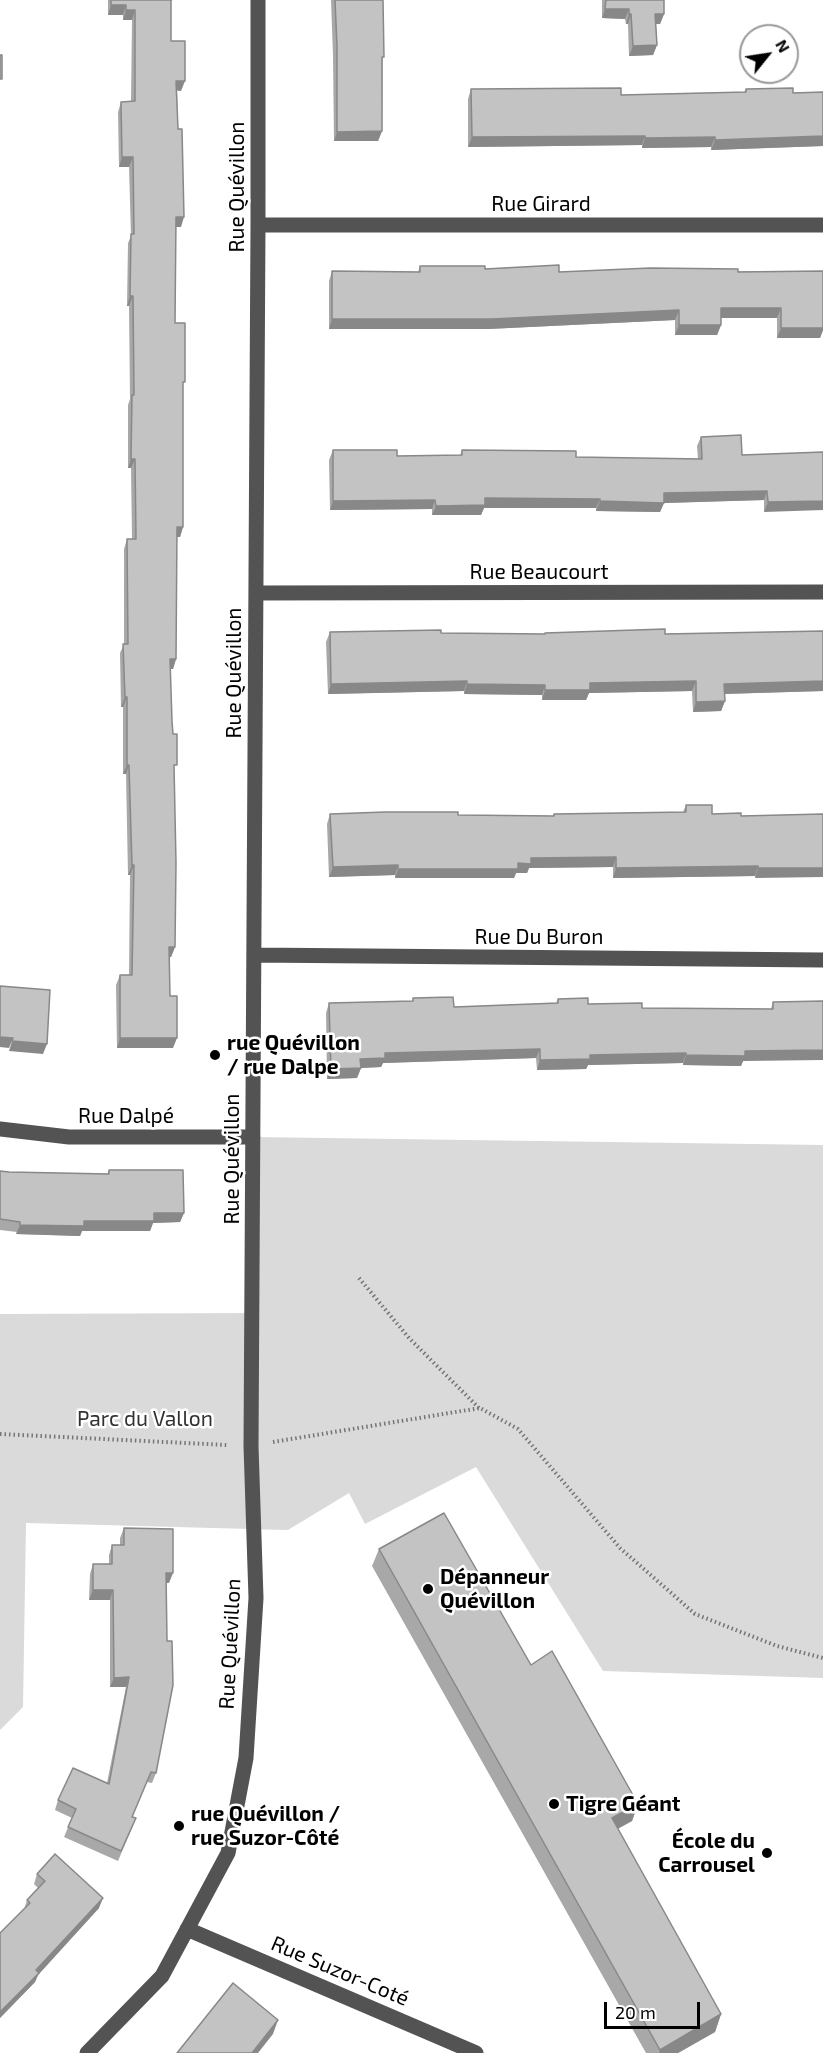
<!DOCTYPE html>
<meta charset="utf-8">
<style>
body{margin:0}
#map{position:relative;width:823px;height:2053px;overflow:hidden;background:#fff;font-family:"Exo 2",sans-serif}
canvas{display:block}
.north{position:absolute;left:739px;top:24px;width:60px;height:60px;box-sizing:border-box;background:#fff;border:2px solid #999;border-radius:50%;rotate:60deg;font-size:16px;font-weight:700;line-height:24px;text-align:center;color:#000}
.north::after{content:'';display:block;margin:auto;width:21px;height:27px;background:#000;clip-path:polygon(50% 0,100% 100%,50% 72%,0 100%)}
.scale{position:absolute;left:604px;top:2002px;width:96px;height:27px;box-sizing:border-box;border:3px solid #000;border-top:0;padding-left:8px;font-size:18px;line-height:21px;white-space:nowrap;color:#000;-webkit-text-stroke:4px #fff;paint-order:stroke}
</style>
<div id="map">
<canvas width="823" height="2053"></canvas>
<div class="north">N</div>
<div class="scale">20 m</div>
</div>
<script>
const context = document.querySelector('canvas').getContext('2d');
context.lineJoin = 'round';
function fill(path, color) {
  context.fillStyle = color;
  context.fill(path, 'evenodd');
}
function poly(rows) {
  const path = new Path2D();
  for (const r of rows) {
    path.moveTo(r[0], r[1]);
    for (let i = 2; i < r.length; i += 2) path.lineTo(r[i], r[i + 1]);
  }
  return path;
}
function trace(path, color, width, dash) {
  context.strokeStyle = color;
  context.lineWidth = width;
  context.lineCap = dash ? 'butt' : 'round';
  context.setLineDash(dash || []);
  context.stroke(path);
}
function write(font, color, halo, rows, align = 'center') {
  context.font = font + ' "Exo 2",sans-serif';
  context.lineWidth = 5;
  context.setLineDash([]);
  context.textBaseline = 'middle';
  context.strokeStyle = halo;
  context.fillStyle = color;
  for (const [text, x, y, turn = 0] of rows) {
    context.save();
    context.translate(x, y);
    context.rotate((+turn || 0) * Math.PI / 180);
    context.textAlign = isNaN(turn) ? turn : align;
    if (halo) context.strokeText(text, 0, 0);
    context.fillText(text, 0, 0);
    context.restore();
  }
}
fill(poly([
 [253,1137,823,1145,823,1678,603,1671,476,1467,365,1524,349,1493,288,1530,26,1523,23,1707,0,1730,0,1314,252,1313]
]), '#dadada');
trace(poly([
 [359,1278,409,1338,479,1408],
 [0,1434,227,1445],
 [273,1442,480,1408,518,1429,620,1548,695,1614,777,1646,823,1658]
]), '#757575', 4, [1.5, 3]);
trace(poly([
 [258,225,823,225],
 [256,593,823,592],
 [254,955,823,960],
 [0,1129,69,1137,253,1137],
 [187,1929,476,2053],
 [87,2053,162,1976,228,1853,246,1758,256,1598,251,1446,258,225,258,0]
]), '#535353', 15);
fill(poly([
 [108,0,173,0,171,1,171,41,181,91,177,90,181,227,176,227,175,323,183,389,183,527,180,537,177,537,176,659,173,669,170,669,172,721,174,771,175,947,171,957,170,957,170,996,173,1048,117,1048,116,985,120,975,129,975,130,875,128,875,126,774,123,774,123,707,121,707,120,653,124,644,124,549,127,539,132,539,131,468,128,468,128,405,130,399,129,306,127,306,128,243,131,236,129,167,119,167,118,112,121,102,131,102,132,20,123,20,123,15,108,15],
 [331,0,383,0,382,131,378,141,334,141,333,56],
 [602,0,664,0,664,14,660,24,656,24,657,45,653,55,629,56,628,24,626,24,625,19,602,18],
 [471,89,621,95,744,92,746,89,793,93,823,92,823,146,711,150,711,147,642,148,642,145,468,147,468,99],
 [420,266,559,272,823,271,823,330,820,338,777,338,777,318,721,318,721,325,717,335,675,335,675,320,488,329,329,329,329,281,332,271,418,272],
 [701,437,742,455,823,452,764,512,764,500,664,503,660,512,596,511,596,508,484,508,481,515,432,515,432,509,330,510,329,460,333,450,397,456,460,455,462,450,576,457,698,459,697,446],
 [823,631,823,691,724,694,725,701,721,711,693,712,692,691,589,693,586,700,542,700,542,695,464,694,464,691,328,694,326,642,330,632,544,634,665,634],
 [686,805,712,814,741,816,823,814,755,878,755,876,613,878,613,867,529,868,527,873,516,873,514,878,395,878,395,875,329,877,327,824,330,814,553,816,554,814,683,812],
 [413,998,454,1007,556,1003,558,999,588,1004,642,1008,771,1009,773,1002,823,1001,743,1061,741,1066,683,1065,683,1063,588,1065,586,1069,537,1070,536,1058,383,1063,381,1067,361,1068,357,1078,327,1079,326,1013,329,1003,412,1001],
 [109,1170,184,1213,180,1222,153,1223,150,1231,82,1231,80,1236,16,1234,17,1232,0,1230,0,1171,9,1172,107,1174],
 [124,1528,169,1583,166,1583,156,1773,152,1783,147,1782,132,1817,136,1818,132,1828,118,1861,64,1837,72,1818,55,1810,58,1800,107,1783,126,1687,110,1687,110,1600,89,1600,90,1574,93,1564,109,1564,109,1555,112,1545,120,1545,120,1538],
 [379,1549,531,1665,638,1804,632,1821,618,1829,721,2014,715,2032,678,2053,646,2053,372,1566],
 [37,1874,99,1908,38,1975,35,1982,0,2018,0,1933,24,1910,27,1900,38,1888,34,1884]
]), '#a8a8a8');
fill(poly([
 [111,5,126,5,123,15,108,15],
 [605,9,629,9,625,19,602,18],
 [126,10,135,10,132,20,123,20],
 [629,14,631,14,628,24,626,24],
 [655,14,664,14,660,24,652,24],
 [657,45,653,55,629,56,633,46],
 [176,81,185,81,181,91,173,90],
 [382,131,378,141,334,141,337,132],
 [645,136,642,145,468,147,472,137],
 [823,136,823,146,711,150,715,140],
 [715,137,711,147,642,148,645,138],
 [122,157,133,157,129,167,119,167],
 [176,217,184,217,181,227,172,227],
 [130,296,133,296,129,306,127,306],
 [721,308,781,308,777,318,717,318],
 [679,310,675,320,488,329,329,329,332,319],
 [823,321,823,330,820,338,777,338,781,328],
 [679,325,721,325,717,335,675,335],
 [131,459,135,459,131,468,128,468],
 [767,491,764,500,664,503,660,512,596,511,600,501,664,493],
 [485,498,600,499,596,508,484,508,481,515,432,515,436,506],
 [435,500,432,509,330,510,333,501],
 [823,501,823,510,764,512,768,502],
 [177,527,183,527,180,537,174,537],
 [170,659,176,659,173,669,167,669],
 [467,681,464,691,328,694,331,684],
 [696,681,692,691,589,693,586,700,542,700,545,690,590,683],
 [823,681,823,691,720,694,724,684],
 [467,684,545,685,542,695,464,694],
 [125,697,127,697,123,707,121,707],
 [725,701,721,711,693,712,696,702],
 [127,765,129,765,126,774,123,774],
 [616,857,613,867,529,868,527,873,516,873,514,878,395,878,398,869,531,858],
 [132,865,134,865,130,875,128,875],
 [398,865,395,875,329,877,333,867],
 [758,866,755,876,613,878,616,868],
 [758,868,823,868,823,877,755,878],
 [169,947,175,947,171,957,166,957],
 [0,1037,13,1038,9,1048,0,1047],
 [120,1038,177,1038,173,1048,117,1048],
 [12,1041,47,1044,43,1054,9,1051],
 [540,1049,536,1058,383,1063,381,1067,361,1068,357,1078,327,1079,331,1069,360,1059,385,1053],
 [823,1050,823,1060,743,1061,741,1066,683,1065,686,1055,745,1051],
 [686,1053,683,1063,588,1065,586,1069,537,1070,540,1060,590,1055],
 [154,1213,184,1213,180,1222,153,1223,150,1231,82,1231,80,1236,16,1234,20,1225,84,1221],
 [166,1573,173,1573,169,1583,162,1583],
 [93,1590,113,1590,110,1600,89,1600],
 [129,1677,126,1687,110,1687,114,1678],
 [638,1804,632,1821,605,1835,612,1818],
 [103,1898,99,1908,38,1975,35,1982,0,2018,0,2012,36,1970],
 [721,2014,715,2032,678,2053,659,2053,660,2050],
 [278,2020,273,2034,258,2053,252,2053]
]), '#888');
const building = poly([
 [111,0,171,0,171,41,185,41,185,81,176,81,178,129,182,129,184,217,176,217,175,323,185,323,185,382,183,382,183,527,177,527,176,659,170,659,172,721,173,734,177,734,177,765,174,765,176,863,175,947,169,947,170,996,177,996,177,1038,120,1038,120,975,132,975,134,865,132,865,129,765,127,765,127,697,125,697,123,644,128,644,127,539,136,539,135,459,131,459,132,395,134,395,133,296,130,296,131,234,134,234,133,157,122,157,121,102,135,101,135,10,126,10,126,5,111,5,111,0],
 [335,0,383,0,384,57,382,57,382,131,337,132,337,46,335,0],
 [606,0,664,0,664,14,655,14,657,45,633,46,631,14,629,14,629,9,605,9,606,0],
 [0,55,2,55,2,79,0,79,0,55],
 [621,88,621,95,746,92,746,89,793,88,793,93,823,92,823,136,715,140,715,137,645,138,645,136,472,137,471,89,621,88],
 [559,265,559,272,650,268,738,269,738,272,823,271,823,328,781,328,781,308,721,308,721,325,679,325,679,310,492,319,332,319,332,271,420,272,420,266,485,266,485,269,559,265],
 [741,435,742,455,823,452,823,501,768,502,767,491,664,493,664,503,600,501,600,499,485,498,485,505,436,506,435,500,333,501,333,450,397,450,397,456,462,455,462,450,576,451,576,457,702,459,701,437,741,435],
 [665,629,665,634,823,631,823,681,724,684,725,701,696,702,696,681,590,683,590,690,545,690,545,685,467,684,467,681,331,684,330,632,441,630,441,633,545,634,545,633,665,629],
 [686,805,712,805,712,814,741,813,741,816,823,814,823,868,758,868,758,866,616,868,616,857,531,858,531,864,518,863,518,869,398,869,398,865,333,867,330,814,385,812,458,812,458,815,554,816,554,814,686,812,686,805],
 [0,986,50,990,47,1044,12,1041,13,1038,0,1037,0,986],
 [453,997,454,1007,558,1003,558,999,588,998,588,1004,642,1003,642,1008,773,1009,773,1002,823,1001,823,1050,745,1051,745,1056,686,1055,686,1053,590,1055,590,1059,540,1060,540,1049,385,1053,385,1058,360,1059,361,1068,331,1069,329,1003,413,1001,413,998,453,997],
 [109,1170,183,1170,184,1213,154,1213,154,1221,84,1221,84,1226,20,1225,20,1222,0,1219,0,1171,9,1172,109,1174,109,1170],
 [444,1513,531,1665,552,1651,638,1804,612,1818,721,2014,660,2050,379,1549,444,1513],
 [124,1528,173,1529,173,1573,166,1573,167,1641,172,1641,173,1685,156,1773,151,1772,132,1817,136,1818,121,1851,68,1827,76,1809,58,1800,73,1768,109,1784,129,1677,114,1678,113,1590,93,1590,93,1564,112,1564,112,1545,124,1545,124,1528],
 [55,1854,103,1898,36,1970,39,1973,0,2012,0,1933,30,1903,27,1900,45,1881,37,1874,55,1854],
 [233,1983,278,2020,252,2053,177,2053,233,1983]
]);
fill(building, '#c3c3c3');
trace(building, '#888', 1.5);
for (const [x, y, r, color] of [
 [215,1055,6,"#000"],
 [428,1589,6,"#000"],
 [554,1804,6,"#000"],
 [179,1826,6,"#000"],
 [767,1853,6,"#000"]
]) {
  const dot = new Path2D();
  dot.arc(x, y, r, 0, 2 * Math.PI);
  context.fillStyle = color;
  context.fill(dot);
  trace(dot, '#fff', 2);
}
write('21px', '#000', '#fff', [
 ["Rue Quévillon",237,187,-90],
 ["Rue Girard",541,204],
 ["Rue Beaucourt",539,572],
 ["Rue Quévillon",234,673,-90],
 ["Rue Du Buron",539,937],
 ["Rue Dalpé",126,1116],
 ["Rue Quévillon",232,1159,-90],
 ["Rue Quévillon",230,1644,-87],
 ["Rue Suzor-Coté",340,1971,23]
]);
write('bold 21px', '#000', '#fff', [
 ["rue Quévillon",227,1043],
 ["/ rue Dalpe",227,1067],
 ["Dépanneur",440,1577],
 ["Quévillon",440,1601],
 ["Tigre Géant",566,1804],
 ["rue Quévillon /",191,1814],
 ["rue Suzor-Côté",191,1838],
 ["École du",755,1841,"right"],
 ["Carrousel",755,1865,"right"]
], 'left');
write('21px', '#313131', '#fff', [
 ["Parc du Vallon",145,1419]
]);
</script>
